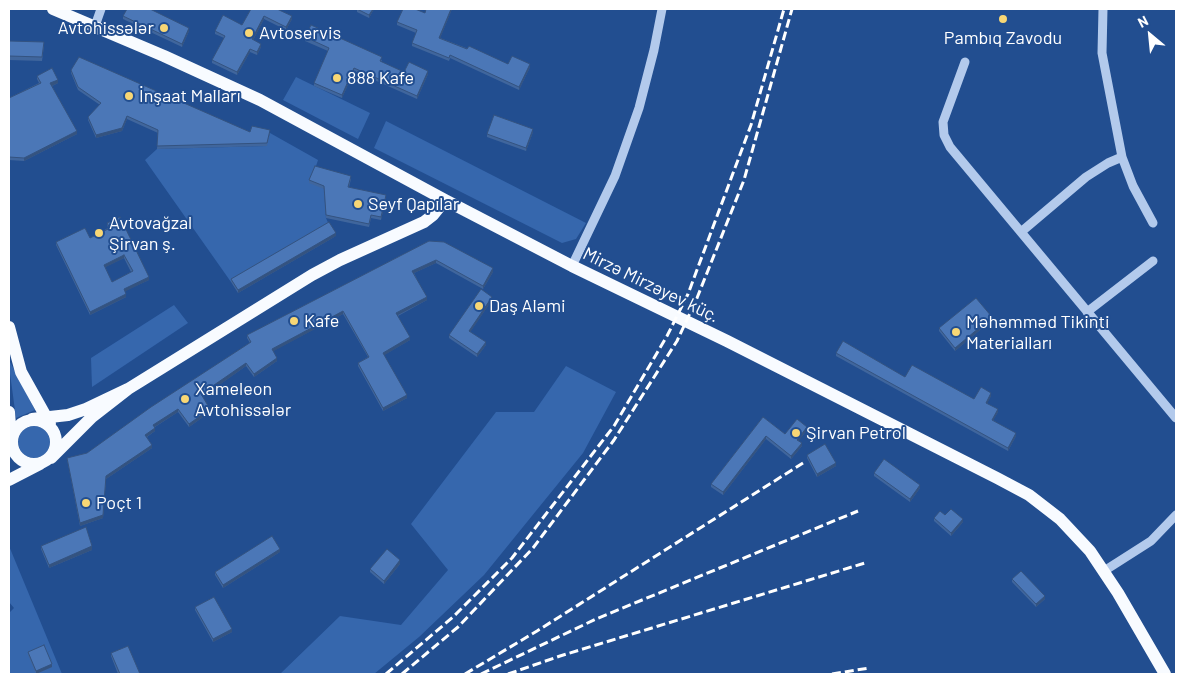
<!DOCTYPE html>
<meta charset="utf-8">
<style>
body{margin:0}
#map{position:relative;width:1185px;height:683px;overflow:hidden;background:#224e90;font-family:Barlow,sans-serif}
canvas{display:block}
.frame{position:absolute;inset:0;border:10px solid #fff;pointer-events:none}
.north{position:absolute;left:1125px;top:10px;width:50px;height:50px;-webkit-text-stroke:4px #224e90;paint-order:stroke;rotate:332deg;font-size:14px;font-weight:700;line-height:20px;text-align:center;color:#fff}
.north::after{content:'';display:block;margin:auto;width:18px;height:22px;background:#fff;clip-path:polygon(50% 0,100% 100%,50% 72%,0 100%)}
</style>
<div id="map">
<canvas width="1185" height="683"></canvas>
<div class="frame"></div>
<div class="north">N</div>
</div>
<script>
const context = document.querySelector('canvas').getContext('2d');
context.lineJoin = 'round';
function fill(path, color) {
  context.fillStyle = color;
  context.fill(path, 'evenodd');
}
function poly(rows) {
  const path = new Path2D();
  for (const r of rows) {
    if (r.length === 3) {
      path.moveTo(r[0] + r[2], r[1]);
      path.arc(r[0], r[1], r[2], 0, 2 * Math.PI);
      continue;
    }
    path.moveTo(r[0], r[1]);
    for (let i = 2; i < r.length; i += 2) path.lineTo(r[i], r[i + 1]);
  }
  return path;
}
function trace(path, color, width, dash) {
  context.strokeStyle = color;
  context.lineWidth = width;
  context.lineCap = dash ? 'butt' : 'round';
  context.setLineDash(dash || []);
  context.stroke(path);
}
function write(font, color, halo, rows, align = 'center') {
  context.font = font + ' Barlow,sans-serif';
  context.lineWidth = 4;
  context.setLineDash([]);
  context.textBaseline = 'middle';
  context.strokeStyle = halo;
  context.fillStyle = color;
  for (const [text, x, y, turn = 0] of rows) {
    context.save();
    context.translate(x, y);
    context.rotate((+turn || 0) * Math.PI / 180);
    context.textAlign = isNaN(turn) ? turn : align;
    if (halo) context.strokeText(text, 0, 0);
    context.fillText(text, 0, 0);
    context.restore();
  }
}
fill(poly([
 [296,77,370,113,358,139,283,100],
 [386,121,586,223,576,239,562,243,374,148],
 [270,133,318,160,315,169,324,189,326,218,329,225,231,282,145,160,157,149,266,146],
 [174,305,188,323,92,387,91,358],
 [9,360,35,410,16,418,9,366],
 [566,366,616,392,583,453,484,575,419,637,374,674,280,674,340,616,401,625,448,570,411,524,496,412,534,412],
 [34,442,16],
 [9,546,62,674,9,674,9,613,14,608,9,602]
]), '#3667ad');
trace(poly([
 [1103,9,1102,53,1122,157,1133,186,1153,223],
 [95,26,101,9],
 [965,62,943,122,944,135,950,147,1176,418],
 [1021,232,1086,177,1108,163,1122,157],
 [572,266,615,176,639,108,654,50,662,9],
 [1087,312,1153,261],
 [1104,571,1151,541,1176,515]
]), '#b3caec', 9);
trace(poly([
 [53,9,164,56,260,100,445,200,572,266,727,341,997,478,1029,495,1060,519,1090,551,1118,593,1165,674],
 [9,327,21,372,50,424],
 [128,389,312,275,340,260,424,222,433,215,445,200],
 [9,412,11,440],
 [32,419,68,415,86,409,128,389,92,417,51,458],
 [34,442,22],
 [9,480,40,464]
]), '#f8fbff', 12);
trace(poly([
 [386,674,453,617,512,558,614,426,667,336,688,294,751,125,784,9],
 [402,674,458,627,533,548,614,440,677,341,697,298,744,180,792,9],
 [465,674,537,631,803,463],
 [481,674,596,619,858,511],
 [508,674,560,656,865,563],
 [832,674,869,668]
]), '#fff', 3, [9, 4]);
fill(poly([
 [251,9,292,19,286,30,264,19,253,40,261,47,257,55,250,52,237,75,212,63,212,60,224,38,215,34,215,31,242,25],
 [357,9,374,9,369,18,357,12],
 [426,9,452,9,440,38,508,64,530,67,519,90,450,58,449,61,412,46,412,43,416,33,397,25,397,22,425,13],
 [123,16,189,31,182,47,123,19],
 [305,37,382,60,381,62,404,72,428,74,417,99,354,71,342,98,314,86,314,83,328,51,305,41],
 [9,41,44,45,42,61,9,60],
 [71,70,250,132,270,133,267,146,157,149,158,133,127,119,122,131,96,138,88,120,88,117,100,105,78,90,71,73],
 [37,76,58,83,52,86,77,134,24,161,9,160,9,98,39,83,37,79],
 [533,132,526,151,487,137,487,134],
 [351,179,349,187,386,198,381,220,371,218,369,227,326,218,324,189,309,183,309,180],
 [107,223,149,280,125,291,126,297,90,315,56,245,56,242,90,238,108,228],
 [124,258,131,272,112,282,105,267],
 [336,236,238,293,231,282,231,279],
 [429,241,493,272,483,289,436,263,414,273,427,300,398,316,410,340,384,355,407,398,383,411,358,366,358,363,368,357,343,314,273,351,277,361,254,377,246,366,202,397,210,412,189,427,178,412,155,427,155,431,147,437,152,448,106,479,103,518,80,526,67,458,87,453,250,343,247,338,247,335],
 [492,300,470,332,486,345,477,357,449,338,449,335],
 [992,320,955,351,939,331,939,328],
 [836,353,905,377,974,399,991,396,987,403,998,412,993,420,1016,436,1008,451,836,356],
 [763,417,785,434,807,430,798,441,802,446,791,459,766,439,723,495,711,487,711,484],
 [807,455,836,466,817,477,807,458],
 [874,473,920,488,910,502,874,476],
 [945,515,963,522,951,536,934,521,934,518],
 [41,546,92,550,49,568,41,549],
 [280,552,223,588,215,575,215,572],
 [400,564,384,584,370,572,370,569],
 [1012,579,1045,599,1036,607,1012,582],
 [195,607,232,632,213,642,195,610],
 [28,652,52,667,36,674,28,655],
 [111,653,140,674,118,674,111,656]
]), '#40669d');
fill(poly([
 [373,9,374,9,369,18,369,15],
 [451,9,452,9,439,41,439,38],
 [264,16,264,19,252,42,252,39],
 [292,16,292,19,286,30,286,27],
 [189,28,189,31,182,47,182,44],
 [261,44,261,47,257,55,257,52],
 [250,49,250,52,237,75,237,72],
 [530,64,530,67,519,90,519,87],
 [354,68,354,71,342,98,342,95],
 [428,71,428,74,417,99,417,96],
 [58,80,58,83,50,87,50,83],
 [127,116,127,119,122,131,96,138,96,135],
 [533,129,533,132,526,151,526,148],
 [77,131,77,134,24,161,24,158],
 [386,195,386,198,381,220,381,217],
 [336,233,336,236,238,293,238,290],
 [124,255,124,258,104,268,104,265],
 [436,260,436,263,412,274,412,271],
 [493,268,493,272,483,289,483,286],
 [149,277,149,280,124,292,124,289],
 [126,294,126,297,90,315,90,312],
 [427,297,427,300,396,316,396,313],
 [492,297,492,300,469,334,469,331],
 [343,311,343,314,272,352,272,349],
 [992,317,992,320,955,351,955,348],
 [410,337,410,340,383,356,383,353],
 [486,342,486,345,477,357,477,354],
 [277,358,277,361,254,377,254,374],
 [246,363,246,366,201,398,201,394],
 [991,393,991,396,986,406,986,403],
 [407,395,407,398,383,411,383,408],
 [178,409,178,412,153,428,153,425],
 [210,409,210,412,189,427,189,424],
 [998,409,998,412,992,423,992,420],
 [807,427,807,430,797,443,797,440],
 [155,428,155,431,145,438,145,435],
 [1016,433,1016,436,1008,451,1008,448],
 [766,436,766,439,723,495,723,492],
 [802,443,802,446,791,459,791,456],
 [152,445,152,448,106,479,103,518,80,526,80,523,106,476],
 [836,463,836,466,817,477,817,474],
 [920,485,920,488,910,502,910,499],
 [963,519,963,522,951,536,951,533],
 [92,546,92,550,49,568,49,565],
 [280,549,280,552,223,588,223,585],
 [400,560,400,564,384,584,384,581],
 [1045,596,1045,599,1036,607,1036,604],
 [232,629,232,632,213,642,213,639],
 [52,664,52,667,36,674,36,671]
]), '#345380');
const building = poly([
 [127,9,150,9,189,28,182,44,123,16,127,9],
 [251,9,277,9,292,16,286,27,264,16,252,39,261,44,257,52,250,49,237,72,212,60,225,36,215,31,223,15,242,25,251,9],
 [357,9,373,9,369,15,357,9],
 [403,9,415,9,425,13,426,9,451,9,439,38,467,49,469,46,508,64,512,56,530,64,519,87,450,55,449,58,412,43,417,30,397,22,403,9],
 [311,25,382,57,380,61,404,72,409,62,428,71,417,96,354,68,342,95,314,83,329,48,305,37,311,25],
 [9,41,44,42,42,57,9,56,9,41],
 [79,57,250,132,252,126,270,130,267,143,157,146,158,130,127,116,122,128,96,135,88,117,101,103,78,87,71,70,79,57],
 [52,68,58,80,50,83,77,131,24,158,9,157,9,98,41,83,37,76,52,68],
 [494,115,533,129,526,148,487,134,494,115],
 [315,166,351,176,348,187,386,195,381,217,371,215,369,224,326,215,324,186,309,180,315,166],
 [120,217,149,277,124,289,126,294,90,312,56,242,85,228,90,238,110,228,107,223,120,217],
 [124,255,133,271,112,282,104,265,124,255],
 [329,222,336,233,238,290,231,279,329,222],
 [429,241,444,242,493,268,483,286,436,260,412,271,427,297,396,313,410,337,383,353,407,395,383,408,358,363,369,357,343,311,272,349,277,358,254,374,246,363,201,394,210,409,189,424,178,409,153,425,155,428,145,435,152,445,106,476,103,515,80,523,67,458,87,453,151,407,251,342,247,335,429,241],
 [481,289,492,297,469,331,486,342,477,354,449,335,481,289],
 [976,298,992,317,955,348,939,328,976,298],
 [843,341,905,377,912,365,974,399,981,387,991,393,986,403,998,409,992,420,1016,433,1008,448,836,353,843,341],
 [763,417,785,434,797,419,807,427,797,440,802,443,791,456,766,436,723,492,711,484,763,417],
 [825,444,836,463,817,474,807,455,825,444],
 [884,459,920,485,910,499,874,473,884,459],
 [951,509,963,519,951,533,934,518,940,511,945,515,951,509],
 [86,527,92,546,49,565,41,546,86,527],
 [272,536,280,549,223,585,215,572,272,536],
 [387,549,400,560,384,581,370,569,387,549],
 [1021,571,1045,596,1036,604,1012,579,1021,571],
 [214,597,232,629,213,639,195,607,214,597],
 [44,645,52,664,36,671,28,652,44,645],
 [128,646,140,674,120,674,111,653,128,646]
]);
fill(building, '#4b77b7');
trace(building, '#345380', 1);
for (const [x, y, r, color] of [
 [1003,19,5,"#f8d775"],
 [164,28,5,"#f8d775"],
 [249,33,5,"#f8d775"],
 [337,78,5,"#f8d775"],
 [129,96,5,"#f8d775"],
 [358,204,5,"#f8d775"],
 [99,233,5,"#f8d775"],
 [479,306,5,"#f8d775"],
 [294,321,5,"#f8d775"],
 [956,332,5,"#f8d775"],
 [185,399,5,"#f8d775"],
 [796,433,5,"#f8d775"],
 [86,503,5,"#f8d775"]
]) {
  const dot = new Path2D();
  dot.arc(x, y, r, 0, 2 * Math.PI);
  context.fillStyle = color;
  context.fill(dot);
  trace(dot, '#224e90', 2);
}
write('18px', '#fff', '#224e90', [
 ["Avtohissələr",154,28,"right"],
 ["Avtoservis",259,33],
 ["Pambıq Zavodu",1003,38,"center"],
 ["888 Kafe",347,78],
 ["İnşaat Malları",139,96],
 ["Seyf Qapılar",368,204],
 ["Avtovağzal",109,223],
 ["Şirvan ş.",109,244],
 ["Daş Aləmi",489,306],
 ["Kafe",304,321],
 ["Məhəmməd Tikinti",966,322],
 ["Materialları",966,343],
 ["Xameleon",195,389],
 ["Avtohissələr",195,410],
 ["Şirvan Petrol",806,433],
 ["Poçt 1",96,503]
], 'left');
write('18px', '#fff', '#224e90', [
 ["Mirzə Mirzəyev küç.",651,285,26]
]);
</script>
